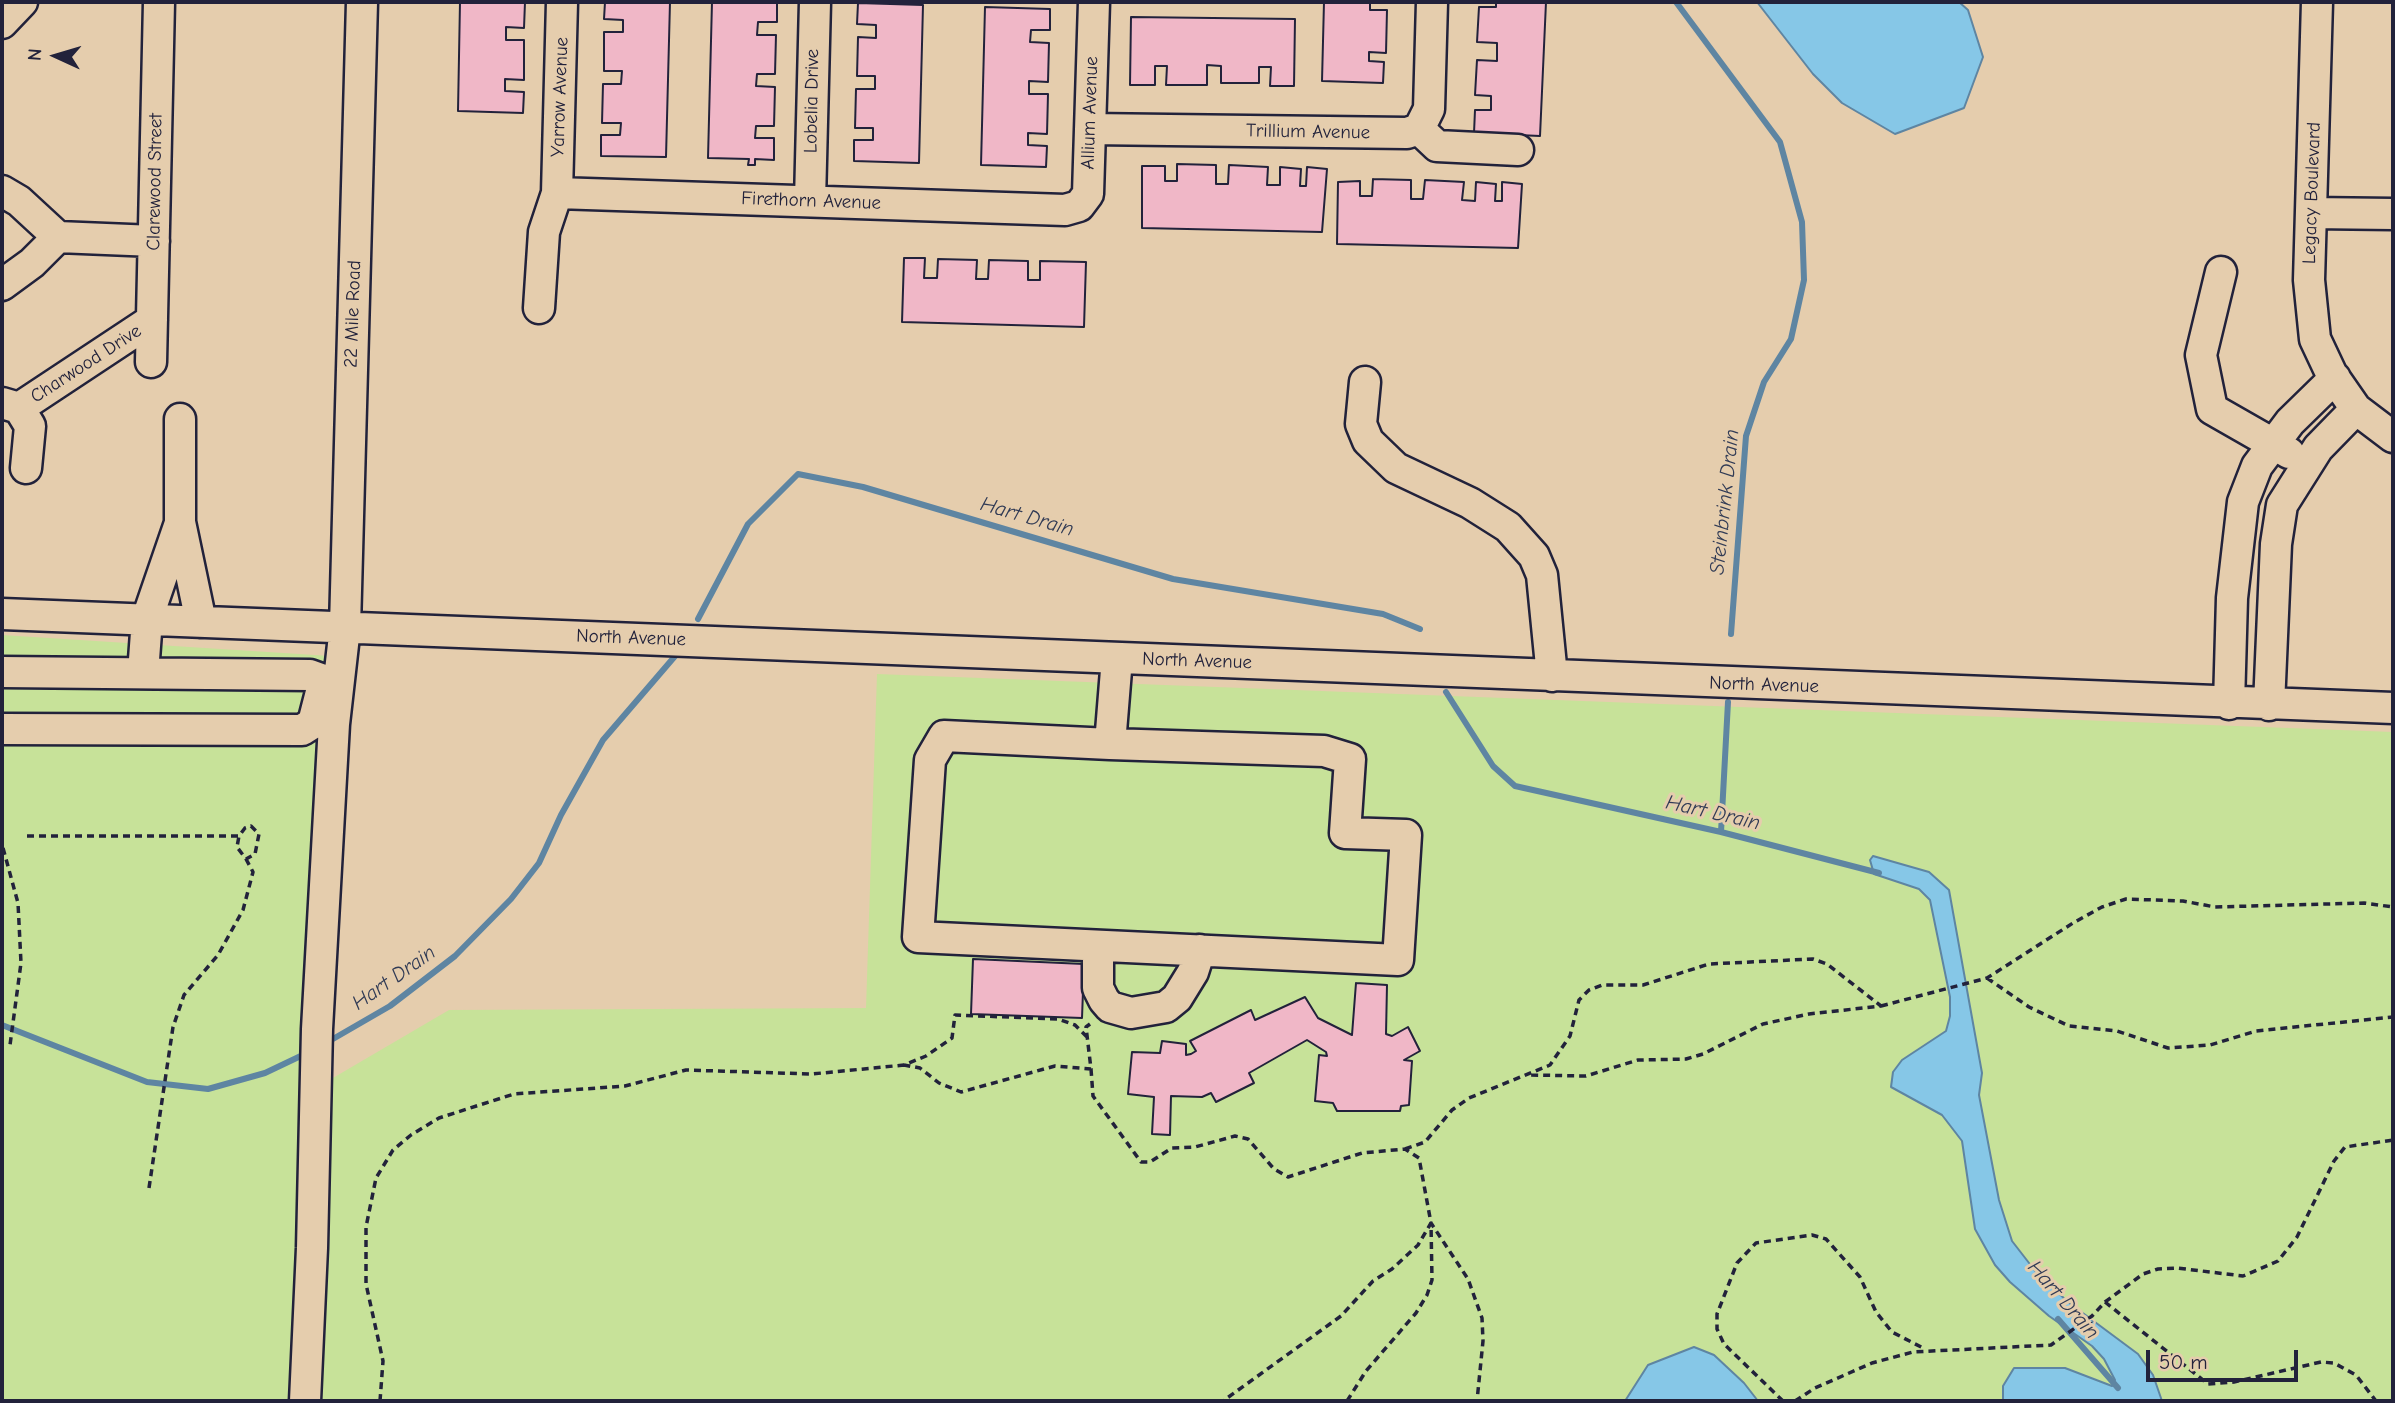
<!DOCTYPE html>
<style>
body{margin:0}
#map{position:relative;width:2395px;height:1403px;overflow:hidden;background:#e5cdad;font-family:"Comic Neue",sans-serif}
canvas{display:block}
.frame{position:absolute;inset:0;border:4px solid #22223b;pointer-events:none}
.north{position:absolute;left:21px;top:21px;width:70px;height:70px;-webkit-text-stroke:5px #e5cdad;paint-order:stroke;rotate:274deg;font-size:19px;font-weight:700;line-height:28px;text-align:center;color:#22223b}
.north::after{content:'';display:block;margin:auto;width:24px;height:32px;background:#22223b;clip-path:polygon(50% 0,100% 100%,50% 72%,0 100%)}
.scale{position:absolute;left:2146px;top:1350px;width:152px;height:32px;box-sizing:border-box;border:4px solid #22223b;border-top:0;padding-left:9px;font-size:21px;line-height:24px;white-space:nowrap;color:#22223b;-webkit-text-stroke:5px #e5cdad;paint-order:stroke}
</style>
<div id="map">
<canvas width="2395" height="1403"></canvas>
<div class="frame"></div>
<div class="north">N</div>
<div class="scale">50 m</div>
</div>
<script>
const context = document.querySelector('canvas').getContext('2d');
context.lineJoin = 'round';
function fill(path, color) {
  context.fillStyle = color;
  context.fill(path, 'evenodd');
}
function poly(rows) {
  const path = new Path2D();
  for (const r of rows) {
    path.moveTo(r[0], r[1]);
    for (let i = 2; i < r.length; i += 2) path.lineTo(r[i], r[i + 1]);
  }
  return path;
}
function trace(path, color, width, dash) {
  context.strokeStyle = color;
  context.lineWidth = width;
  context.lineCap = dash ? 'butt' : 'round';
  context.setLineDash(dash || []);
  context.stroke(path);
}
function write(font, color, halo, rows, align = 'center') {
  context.font = font + ' "Comic Neue",sans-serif';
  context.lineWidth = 6;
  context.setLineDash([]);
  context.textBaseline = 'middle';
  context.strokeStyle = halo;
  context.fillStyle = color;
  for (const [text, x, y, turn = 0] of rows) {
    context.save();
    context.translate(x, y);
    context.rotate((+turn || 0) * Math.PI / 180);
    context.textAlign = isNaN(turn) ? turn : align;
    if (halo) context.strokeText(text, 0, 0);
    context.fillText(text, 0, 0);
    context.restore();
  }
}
fill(poly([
 [2,635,330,656,309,1092,449,1010,866,1008,877,674,2393,732,2393,1401,2,1401]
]), '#c7e299');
const water = poly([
 [1757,2,1959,2,1968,10,1983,57,1964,108,1895,134,1842,103,1813,74,1757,2],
 [1873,856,1929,872,1949,890,1982,1073,1979,1095,1999,1200,2012,1241,2036,1272,2068,1302,2138,1354,2153,1375,2162,1401,2003,1401,2003,1386,2014,1368,2065,1368,2112,1386,2115,1380,2104,1359,2092,1346,2049,1316,2010,1282,1995,1265,1975,1229,1962,1141,1942,1115,1891,1087,1893,1072,1902,1060,1946,1031,1950,1016,1950,997,1930,900,1919,889,1874,874,1870,860,1873,856],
 [1694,1347,1714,1355,1744,1383,1758,1401,1625,1401,1648,1365,1694,1347]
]);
fill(water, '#86c7e7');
trace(water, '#5e85a2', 2);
trace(poly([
 [1676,2,1780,142,1802,222,1804,280,1791,339,1764,382,1746,436,1731,634],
 [698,619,748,524,798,474,863,487,1173,579,1383,614,1420,629],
 [1446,692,1493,766,1515,786,1721,832,1879,873],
 [1721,832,1728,702],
 [2,1025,147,1082,208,1089,265,1073,307,1053],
 [326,1043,390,1006,455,956,511,899,539,863,561,815,603,740,676,655],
 [2058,1319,2118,1388]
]), '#5e85a2', 6);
const building = poly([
 [460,2,525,2,524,28,506,27,506,40,524,40,524,80,505,79,505,91,524,92,523,113,458,111,460,2],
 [605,2,670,2,666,157,601,156,601,135,620,135,621,123,602,123,603,84,621,84,622,71,604,71,604,32,623,32,623,20,604,19,605,2],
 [712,2,777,2,777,22,758,22,757,35,776,35,775,74,757,74,756,86,775,87,774,126,756,126,755,138,774,138,774,160,755,159,755,165,748,165,749,159,708,158,712,2],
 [1324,2,1370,2,1370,10,1387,10,1386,53,1369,52,1369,61,1384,62,1383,83,1322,81,1324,2],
 [1496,2,1546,2,1540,136,1474,133,1475,110,1491,110,1491,96,1475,95,1477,60,1497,61,1497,43,1477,42,1479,7,1496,7,1496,2],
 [858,3,923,5,919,163,854,161,854,140,873,140,873,128,855,128,856,89,875,89,875,76,857,76,858,37,876,38,876,25,857,24,858,3],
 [985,7,1050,9,1050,30,1031,30,1030,42,1049,43,1048,82,1029,81,1029,94,1048,94,1047,134,1028,133,1028,145,1047,146,1046,167,981,165,985,7],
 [1131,17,1295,19,1294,86,1270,86,1271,67,1259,67,1259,83,1221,83,1221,66,1207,65,1207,85,1166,85,1167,66,1155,66,1155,85,1130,85,1131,17],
 [1177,164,1216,165,1216,184,1228,184,1229,165,1268,167,1267,185,1280,185,1280,167,1301,169,1300,186,1306,186,1307,167,1327,169,1322,232,1142,228,1142,166,1165,166,1165,181,1177,181,1177,164],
 [1373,179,1411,180,1411,199,1423,199,1425,180,1464,182,1462,200,1475,201,1476,182,1496,184,1495,201,1502,201,1502,182,1522,184,1518,248,1337,244,1338,182,1360,181,1360,196,1372,196,1373,179],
 [904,258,925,258,924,278,937,278,938,259,977,260,976,279,988,279,989,260,1028,261,1028,280,1040,280,1040,261,1086,262,1084,327,902,322,904,258],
 [973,959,1084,964,1082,1018,971,1014,973,959],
 [1356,983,1387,985,1386,1034,1392,1036,1408,1027,1420,1051,1404,1060,1412,1061,1409,1105,1401,1106,1400,1111,1337,1111,1333,1103,1315,1101,1319,1055,1327,1056,1326,1052,1307,1040,1249,1073,1254,1083,1216,1102,1211,1093,1202,1097,1171,1096,1170,1135,1152,1134,1154,1097,1128,1094,1132,1052,1160,1053,1162,1041,1186,1044,1186,1055,1191,1054,1196,1051,1190,1041,1251,1010,1255,1020,1305,997,1318,1018,1352,1035,1356,983]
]);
fill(building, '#f0b7c7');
trace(building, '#22223b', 2);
const minor = poly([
 [2317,2,2309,280,2315,339,2331,373,2356,409,2393,437],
 [2,23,22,2],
 [1090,129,1407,133,1419,129,1437,146,1518,150],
 [1419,129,1429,109,1432,2],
 [2,191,19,201,58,237,154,241],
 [557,193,1065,210,1079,206,1088,194,1094,2],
 [810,201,815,2],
 [2311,213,2393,214],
 [2221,272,2201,355,2212,409,2289,453],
 [2,285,32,263,58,237],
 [539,308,544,232,557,193,562,2],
 [151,362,159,2],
 [1365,382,1361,424,1368,441,1396,468,1470,503,1508,527,1534,556,1542,575,1552,676],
 [2,403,19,408,30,426,26,468],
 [19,408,152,320],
 [180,419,180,522,201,622],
 [2,614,2393,708],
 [2,672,310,675,321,679,322,688,313,723,302,730,2,729],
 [143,673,147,619,180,523],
 [2229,704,2232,598,2243,502,2257,466,2290,422,2335,378],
 [2269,705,2276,544,2282,505,2318,448,2356,409],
 [1110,744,1324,751,1350,759,1345,833,1406,835,1398,960,918,937,930,760,944,736,1110,744,1117,658],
 [1098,946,1098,988,1104,1000,1110,1007,1131,1013,1166,1007,1177,998,1193,972,1200,950],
 [305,1401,312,1248,317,1029,334,724,345,627,362,2]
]);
trace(minor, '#22223b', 35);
trace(poly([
 [27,836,239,836,245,828,251,826,259,834,255,854,246,859,237,847,239,836],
 [3,848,18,903,21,963,10,1045],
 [1987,978,2029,1007,2069,1026,2117,1031,2168,1048,2210,1045,2256,1031,2393,1017],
 [1881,1006,1987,978,2073,923,2102,907,2126,899,2183,901,2215,907,2364,903,2393,907],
 [1087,1037,1075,1025,1058,1019,955,1015,952,1038,926,1056,904,1065,920,1068,939,1083,961,1092,1055,1066,1091,1069,1086,1027,1090,1024],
 [1091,1069,1093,1096,1141,1162,1150,1162,1172,1148,1195,1147,1235,1136,1248,1139,1274,1169,1288,1177,1362,1153,1405,1149,1419,1158,1431,1223,1418,1245,1392,1269,1373,1281,1341,1316,1223,1401],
 [1405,1149,1425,1142,1452,1110,1469,1098,1550,1065,1570,1036,1579,1000,1589,990,1602,985,1643,985,1709,964,1813,959,1827,964,1881,1006,1809,1014,1763,1024,1703,1054,1686,1059,1638,1060,1586,1076,1530,1075],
 [149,1188,173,1027,184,995,218,955,243,910,253,872,246,859],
 [2105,1302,2143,1274,2158,1269,2177,1268,2243,1276,2278,1261,2297,1237,2334,1161,2345,1147,2393,1140],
 [380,1401,383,1361,366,1284,366,1227,376,1178,393,1150,411,1135,439,1118,514,1094,625,1086,686,1070,812,1074,904,1065],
 [1347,1401,1366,1371,1416,1313,1427,1295,1432,1280,1431,1223,1468,1279,1482,1318,1483,1341,1477,1401],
 [1783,1401,1724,1344,1717,1329,1717,1314,1737,1263,1756,1243,1812,1235,1826,1239,1860,1277,1876,1312,1892,1332,1925,1349],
 [1795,1401,1815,1388,1872,1363,1913,1352,2051,1345,2092,1316,2105,1302,2208,1384,2234,1382,2321,1362,2334,1363,2356,1375,2376,1401]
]), '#22223b', 3.5, [7, 5]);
trace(minor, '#e5cdad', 30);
write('19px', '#22223b', '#e5cdad', [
 ["Yarrow Avenue",560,97,-88],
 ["Lobelia Drive",812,101,-89],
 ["Allium Avenue",1090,113,-88],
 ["Trillium Avenue",1308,132,1],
 ["Clarewood Street",155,182,-89],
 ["Legacy Boulevard",2312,193,-88],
 ["Firethorn Avenue",811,201,2],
 ["22 Mile Road",353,314,-88],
 ["Charwood Drive",86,364,-33],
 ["North Avenue",631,638,2],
 ["North Avenue",1197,661,2],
 ["North Avenue",1764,685,2]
]);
write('italic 21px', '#313b55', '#e5cdad', [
 ["Steinbrink Drain",1725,502,-84],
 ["Hart Drain",1027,517,16],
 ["Hart Drain",1713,813,13],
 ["Hart Drain",394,978,-35],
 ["Hart Drain",2063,1300,49]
]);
</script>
